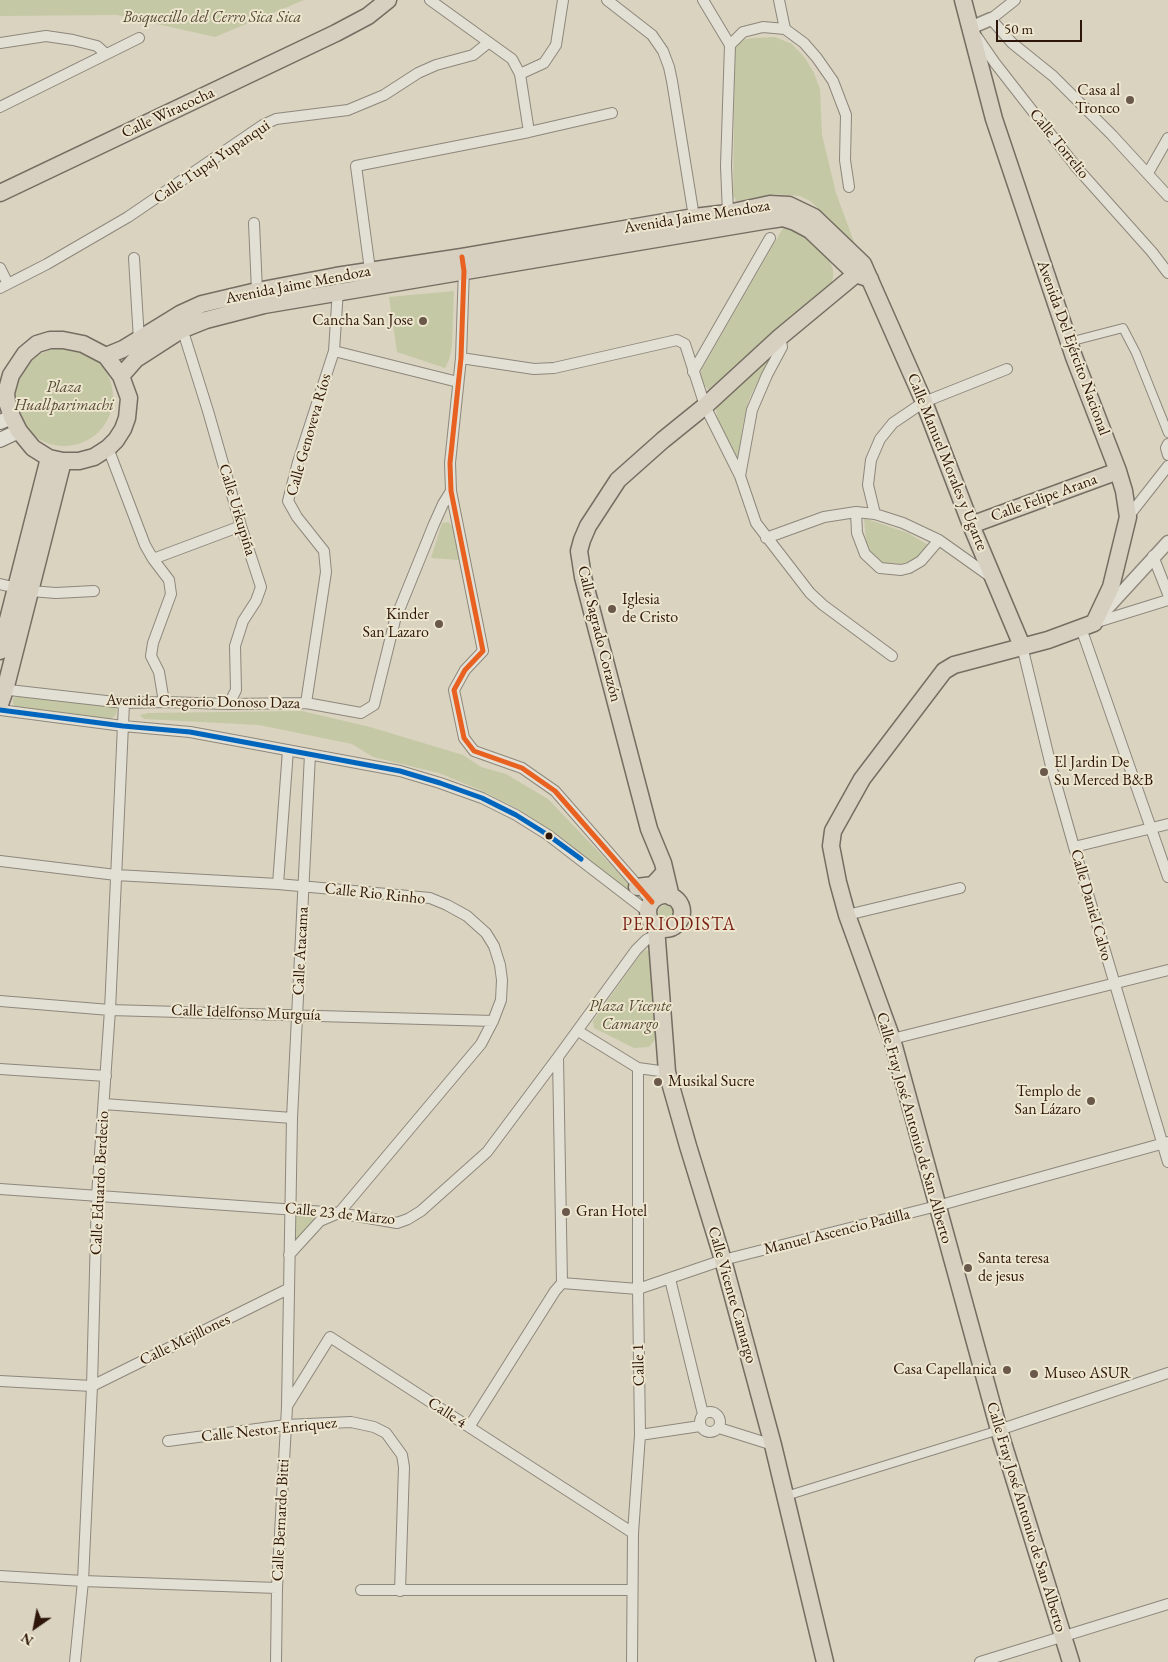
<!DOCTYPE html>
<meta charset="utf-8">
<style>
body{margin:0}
#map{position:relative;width:1168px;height:1662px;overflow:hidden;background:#dad3c0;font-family:"EB Garamond",serif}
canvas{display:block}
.north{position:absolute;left:10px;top:1602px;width:50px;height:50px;-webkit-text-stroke:4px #ede6cf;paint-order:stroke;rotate:213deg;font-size:14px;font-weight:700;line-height:20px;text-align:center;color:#2e160a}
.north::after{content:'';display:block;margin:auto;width:18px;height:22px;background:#2e160a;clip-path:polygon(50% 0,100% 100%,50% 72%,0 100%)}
.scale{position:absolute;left:996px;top:20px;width:86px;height:22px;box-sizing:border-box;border:2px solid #2e160a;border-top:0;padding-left:6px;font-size:15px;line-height:18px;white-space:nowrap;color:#2e160a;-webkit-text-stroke:4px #ede6cf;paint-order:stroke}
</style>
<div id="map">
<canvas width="1168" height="1662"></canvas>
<div class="north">N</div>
<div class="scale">50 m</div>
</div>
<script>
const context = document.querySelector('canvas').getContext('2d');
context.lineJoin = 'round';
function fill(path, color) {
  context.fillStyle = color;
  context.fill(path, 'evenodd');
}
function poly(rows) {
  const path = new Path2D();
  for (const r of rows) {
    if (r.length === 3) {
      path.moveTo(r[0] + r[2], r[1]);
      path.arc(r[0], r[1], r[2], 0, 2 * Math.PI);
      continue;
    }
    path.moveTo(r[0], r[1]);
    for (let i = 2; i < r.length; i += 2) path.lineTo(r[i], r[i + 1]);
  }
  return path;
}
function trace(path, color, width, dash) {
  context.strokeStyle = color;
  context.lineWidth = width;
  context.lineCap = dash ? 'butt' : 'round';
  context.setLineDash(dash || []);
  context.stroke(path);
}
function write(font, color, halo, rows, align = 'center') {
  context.font = font + ' "EB Garamond",serif';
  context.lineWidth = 4;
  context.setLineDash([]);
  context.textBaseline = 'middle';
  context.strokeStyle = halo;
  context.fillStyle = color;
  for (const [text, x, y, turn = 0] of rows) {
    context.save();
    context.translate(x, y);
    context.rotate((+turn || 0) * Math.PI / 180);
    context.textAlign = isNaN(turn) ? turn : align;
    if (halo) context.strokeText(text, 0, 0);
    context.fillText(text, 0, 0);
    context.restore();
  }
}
fill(poly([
 [0,0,304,0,215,37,117,15,0,16],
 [775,37,792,44,805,58,814,73,820,89,822,135,836,193,857,250,828,217,810,201,800,196,774,194,737,201,733,196,735,46,740,40,753,38],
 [783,228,797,232,813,243,829,261,833,269,833,278,831,284,714,390,709,390,702,384,699,376,702,369],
 [454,291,452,346,449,360,445,368,397,352,389,297],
 [64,397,49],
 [770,358,749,399,742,428,739,456,737,457,718,420,716,409,718,405],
 [864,518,908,533,928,545,917,558,901,564,884,563,871,552,866,540],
 [448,522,452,526,459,560,431,558,442,523],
 [17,695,113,707,117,710,116,715,109,720,15,708,13,703,13,699],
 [302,711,370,727,463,755,481,767,506,774,548,799,638,893,632,895,562,838,520,810,478,789,439,773,373,757,352,744,259,725,144,719,140,715,148,713],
 [666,913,8],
 [647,950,652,953,657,1037,649,1047,634,1048,594,1028,593,1021,642,952],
 [300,1214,316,1217,294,1244,294,1221,295,1217]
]), '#c4c8a4');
const pedestrian = poly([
 [1069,342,1123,328,1136,353,1168,433],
 [786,1496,999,1430]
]);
const minor = poly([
 [430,0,512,59,520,74,529,132],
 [607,0,652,35,663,51,669,67,672,81,694,217],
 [703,0,730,45,726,166,728,213],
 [779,0,785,29],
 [1015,0,991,19,1012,43,1053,76,1112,135,1168,196],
 [977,37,995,63,1077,168,1152,252,1168,273],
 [0,43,46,36,73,40,97,46,106,54],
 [730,45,743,32,763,27,785,29,804,43,817,58,833,81,846,115,845,160,849,187],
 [520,74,544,63,556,45,563,0],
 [0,107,139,38],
 [1148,173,1168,138],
 [254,223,257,291,259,295],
 [134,258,139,340],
 [0,268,8,284],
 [464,268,461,358,450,463,451,491,483,651,465,670,454,690,464,738,474,751,522,768,555,791,652,902],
 [370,270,356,166,529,132,612,113],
 [0,288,47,264,128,217,263,125,276,119,348,110,384,95,418,73,436,65,473,55,488,43],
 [181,325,208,411,241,526,261,587,256,601,243,621,235,646,236,690,229,704],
 [780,337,782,347,767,375,752,410,740,476,756,523,810,593,823,605,892,656],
 [334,351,458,382],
 [461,358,534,369,554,368,677,340,685,344,705,406,740,476],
 [693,372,770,238],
 [1168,444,1166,448,1168,455],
 [108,448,145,545,153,559,169,580,171,594,153,643,151,656,159,672,164,702],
 [856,512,857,533,865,554,880,568,901,570,909,568,921,561,939,540],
 [875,514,868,485,871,460,880,439,893,423,924,402,1007,369],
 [1128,517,1168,466],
 [766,538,824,517,856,512,875,514,903,523,939,540,991,577],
 [1153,556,1168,594],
 [153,559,241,526],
 [0,584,30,591,56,593,94,591],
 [1094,623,1168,600],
 [1081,628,1168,877],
 [1022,646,1051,766,1074,847,1168,1162],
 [0,689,124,703,164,702,229,704,306,703,361,713,374,705,395,620,434,524,443,504,451,491],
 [306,703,326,572,324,551,297,517,288,501,298,462,334,351,338,289],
 [0,710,123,726,190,732,400,771,440,783,482,798,516,815,548,835,648,912],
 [1074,847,1168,824],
 [0,861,116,875,278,884,430,898,447,905,467,916,486,933,494,946,500,965,502,980,501,1000,493,1021,481,1044,339,1213,320,1221,289,1255],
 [278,884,288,750],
 [847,915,960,888],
 [0,1001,110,1010,493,1021],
 [578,1031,638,1068,667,1072],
 [892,1039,1168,970],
 [558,1057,562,1283],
 [0,1069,106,1076],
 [104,1104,292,1118],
 [0,1189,339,1213,397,1223,408,1219,421,1211,487,1152,558,1057,636,950,646,940,667,929],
 [670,1279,703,1414],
 [562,1283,638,1289,723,1260,937,1206,1168,1142],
 [0,1381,92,1386,288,1289],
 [287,1406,330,1337,633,1533],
 [710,1422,10],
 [469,1427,555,1291,562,1283],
 [719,1428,773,1445],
 [999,1430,1168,1373],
 [640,1435,700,1426],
 [168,1441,286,1425,351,1422,374,1427,386,1433,402,1455,404,1467,400,1591],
 [0,1576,83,1581,277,1588],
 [361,1590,631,1590],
 [75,1662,83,1581,92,1386,97,1196,110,1010,124,703],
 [276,1662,277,1588,287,1407,292,1118,310,754],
 [632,1662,633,1533,640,1435,638,1289,638,1068],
 [980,1662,1168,1604]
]);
const tertiary = poly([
 [970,28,991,19],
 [1102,614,1168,542]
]);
const secondary = poly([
 [0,422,12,417],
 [0,440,19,431]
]);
const primary = poly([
 [963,0,994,119,1074,357,1118,471,1124,491,1128,517,1111,587,1094,623,1048,640,954,665,944,671,862,779,833,831,831,846,838,882,847,915,892,1039,999,1430,1071,1662],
 [50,340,63,340,83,344,106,356,121,376,129,398,127,418,123,429,116,440,108,448,94,457,79,461,63,461,49,458,33,448,19,431,12,417,7,402,6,393,11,375,25,354,37,344,50,340],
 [106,356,123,349,180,314,202,304,257,291,336,276,462,257,694,217,728,213,770,204,789,205,814,217,863,264,924,402,971,525,1022,646],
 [121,376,136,359,181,330,206,320,264,305,763,221,783,218,795,222,810,230,856,274,870,279],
 [971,525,1118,471],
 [0,651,49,458],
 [0,704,5,690,63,461],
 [637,887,653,885,665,872],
 [665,912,17],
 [671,897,663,863,649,829,583,577,579,551,582,540,588,526,618,480,663,440,705,406,780,337,856,274],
 [656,927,667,1072,688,1146,723,1260,773,1445,825,1662]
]);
const trunk = poly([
 [0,193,336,33,368,16,388,0]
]);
trace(pedestrian, '#8e877b', 10);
trace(minor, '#8e877b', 12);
trace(tertiary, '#8e877b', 15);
trace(secondary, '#756d62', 16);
trace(primary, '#756d62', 19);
trace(trunk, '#756d62', 19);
trace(pedestrian, '#e2dfd5', 8);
trace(minor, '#e2dfd5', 10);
trace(tertiary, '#e2dfd5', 12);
trace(secondary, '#e2dfd5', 14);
trace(primary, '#d7d0c0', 16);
trace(trunk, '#d7d0c0', 16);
trace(poly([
 [462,257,464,271,461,358,450,463,451,491,483,651,465,670,454,690,464,738,474,751,522,768,555,791,652,902]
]), '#e86121', 5);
trace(poly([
 [0,710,123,726,190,732,400,771,440,783,482,798,516,815,548,835,581,859]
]), '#0065bd', 5);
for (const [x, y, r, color] of [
 [1130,100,5,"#6a584a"],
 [423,321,5,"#6a584a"],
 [612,609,5,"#6a584a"],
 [439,624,5,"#6a584a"],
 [1044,772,5,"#6a584a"],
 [549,836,4.5,"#2e160a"],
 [658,1082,5,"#6a584a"],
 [1091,1101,5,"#6a584a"],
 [566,1212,5,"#6a584a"],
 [968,1268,5,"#6a584a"],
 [1007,1370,5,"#6a584a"],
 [1034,1374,5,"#6a584a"]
]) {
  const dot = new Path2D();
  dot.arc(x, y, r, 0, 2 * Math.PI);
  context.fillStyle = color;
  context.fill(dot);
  trace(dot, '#ede6cf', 2);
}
write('italic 16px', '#564932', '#ede6cf', [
 ["Bosquecillo del Cerro Sica Sica",212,18],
 ["Plaza",64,388],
 ["Huallparimachi",64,406],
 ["Plaza Vicente",630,1007],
 ["Camargo",630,1025]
]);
write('16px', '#2e160a', '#ede6cf', [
 ["Casa al",1120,91,"right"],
 ["Tronco",1120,109,"right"],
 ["Cancha San Jose",413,321,"right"],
 ["Iglesia",622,600],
 ["de Cristo",622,618],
 ["Kinder",429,615,"right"],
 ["San Lazaro",429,633,"right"],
 ["El Jardin De",1054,763],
 ["Su Merced B&B",1054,781],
 ["Musikal Sucre",668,1082],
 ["Templo de",1081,1092,"right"],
 ["San Lázaro",1081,1110,"right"],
 ["Gran Hotel",576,1212],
 ["Santa teresa",978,1259],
 ["de jesus",978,1277],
 ["Casa Capellanica",997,1370,"right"],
 ["Museo ASUR",1044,1374]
], 'left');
write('16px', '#2e160a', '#ede6cf', [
 ["Calle Wiracocha",168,113,-25],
 ["Calle Torrelio",1059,144,51],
 ["Calle Tupaj Yupanqui",212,162,-34],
 ["Avenida Jaime Mendoza",697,217,-9],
 ["Avenida Jaime Mendoza",298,285,-11],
 ["Avenida Del Ejército Nacional",1073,348,70],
 ["Calle Genoveva Ríos",309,435,-74],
 ["Calle Manuel Morales y Ugarte",947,462,68],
 ["Calle Felipe Arana",1044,498,-20],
 ["Calle Urkupiña",237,510,73],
 ["Calle Sagrado Corazón",599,634,76],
 ["Avenida Gregorio Donoso Daza",203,702,1],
 ["Calle Rio Rinho",375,894,6],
 ["Calle Daniel Calvo",1091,905,74],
 ["Calle Atacama",301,951,-87],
 ["Calle Idelfonso Murguía",246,1013,2],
 ["Calle Fray José Antonio de San Alberto",914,1128,74],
 ["Calle Eduardo Berdecio",100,1183,-87],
 ["Calle 23 de Marzo",340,1214,6],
 ["Manuel Ascencio Padilla",837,1232,-14],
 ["Calle Vicente Camargo",732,1295,74],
 ["Calle Mejillones",185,1340,-26],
 ["Calle 1",639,1365,-91],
 ["Calle 4",447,1413,33],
 ["Calle Nestor Enriquez",269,1430,-6],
 ["Calle Fray José Antonio de San Alberto",1026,1517,73],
 ["Calle Bernardo Bitti",281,1520,-87]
]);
context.letterSpacing = '1px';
write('18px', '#7a1f14', '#ede6cf', [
 ["PERIODISTA",679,925]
]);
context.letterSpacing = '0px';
</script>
